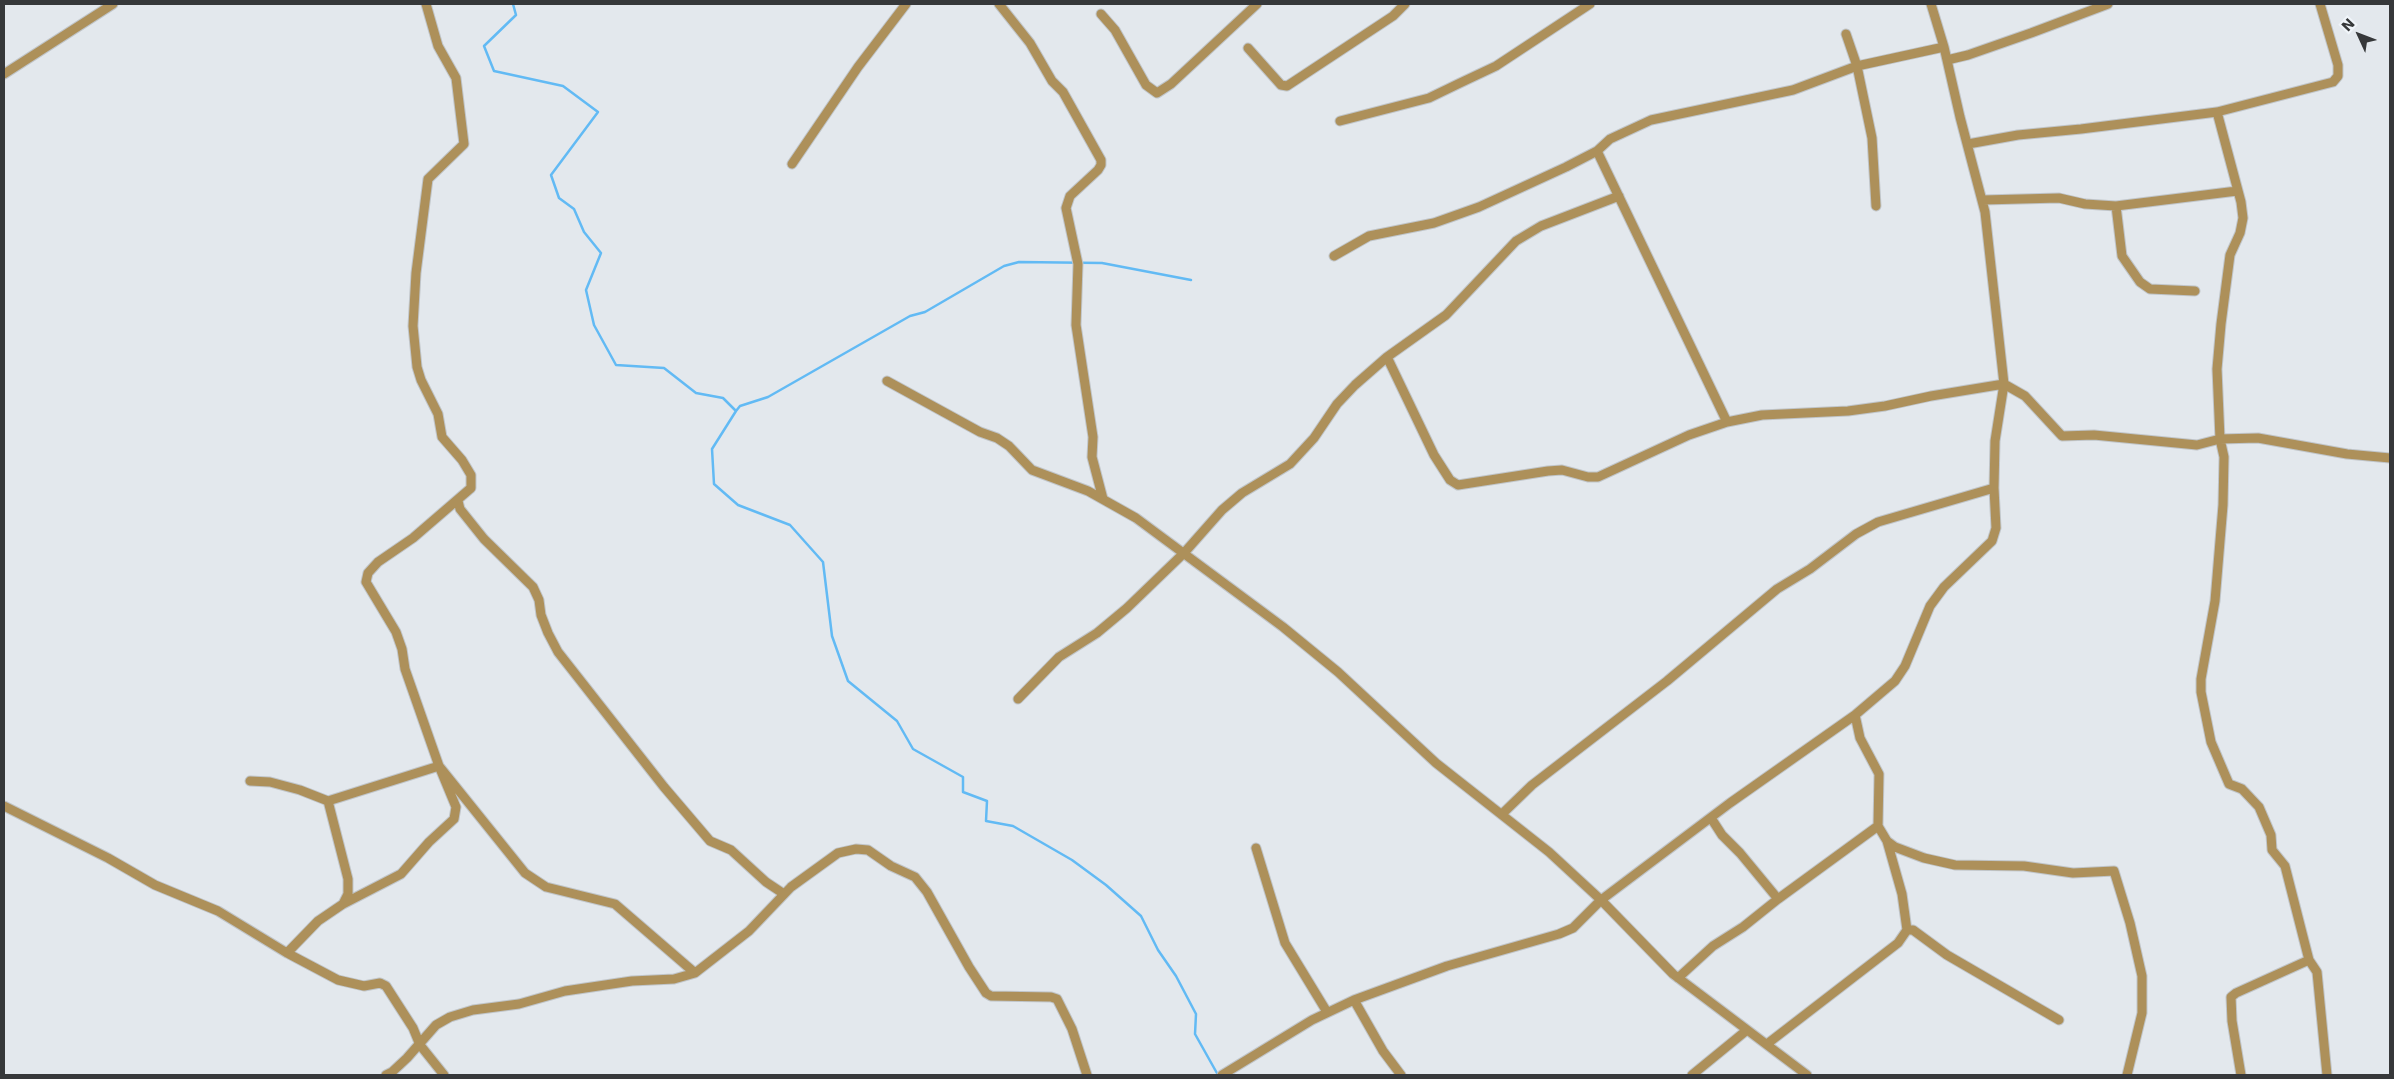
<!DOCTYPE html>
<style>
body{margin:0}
#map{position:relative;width:2394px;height:1079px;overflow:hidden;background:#e3e8ed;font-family:"DejaVu Sans",sans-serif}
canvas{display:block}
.frame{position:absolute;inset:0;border:5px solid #36383a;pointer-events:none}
.north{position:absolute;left:2334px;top:10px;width:50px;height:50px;-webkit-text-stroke:4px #f0f5fa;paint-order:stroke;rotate:313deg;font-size:14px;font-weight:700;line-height:20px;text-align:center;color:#36383a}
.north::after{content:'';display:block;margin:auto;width:18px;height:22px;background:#36383a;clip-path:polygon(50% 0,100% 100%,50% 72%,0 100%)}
</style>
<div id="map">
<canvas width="2394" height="1079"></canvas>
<div class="frame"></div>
<div class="north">N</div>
</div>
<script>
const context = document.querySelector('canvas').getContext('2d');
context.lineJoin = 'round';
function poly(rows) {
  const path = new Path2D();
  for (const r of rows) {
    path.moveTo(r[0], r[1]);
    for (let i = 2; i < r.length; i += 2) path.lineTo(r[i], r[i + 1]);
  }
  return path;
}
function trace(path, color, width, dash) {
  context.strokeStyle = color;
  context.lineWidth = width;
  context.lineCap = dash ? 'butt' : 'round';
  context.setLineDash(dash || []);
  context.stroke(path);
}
trace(poly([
 [513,4,516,15,484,46,494,71,563,86,598,112,551,175,559,198,574,209,584,232,601,253,586,290,594,325,616,365,664,368,696,393,723,398,736,411,712,449,714,484,738,505,790,525,823,562,832,636,848,681,897,721,913,749,963,777,963,792,987,801,986,821,1013,826,1072,860,1106,885,1141,916,1158,950,1176,976,1196,1014,1195,1034,1218,1075],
 [736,411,740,406,768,397,910,316,925,312,1004,266,1019,262,1102,263,1191,280]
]), '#62baf4', 2.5);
const minor = poly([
 [426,4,438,46,456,78,464,144,428,179,416,273,413,326,417,367,421,380,438,414,442,437,462,460,471,475,471,488,413,538,378,562,368,573,366,582,396,632,402,649,405,669,439,766,525,873,546,887,615,904,695,973],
 [999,4,1030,43,1052,81,1063,92,1101,160,1101,165,1098,170,1070,196,1066,208,1078,264,1076,325,1093,437,1092,457,1103,499],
 [1931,4,1944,47,1960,117,1985,212,2004,384,2025,396,2062,436,2094,435,2197,445,2220,439,2258,438,2347,454,2390,458],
 [1101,14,1115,30,1146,85,1157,93,1171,84,1257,4],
 [1846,34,1857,66,1872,138,1876,206],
 [1248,48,1281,85,1287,86,1393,16,1405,4],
 [1947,60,1968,55,2031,33,2108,4],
 [4,74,113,4],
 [2217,112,2241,202,2243,218,2240,233,2230,255,2221,324,2217,369,2220,439,2224,457,2223,505,2215,601,2201,679,2201,692,2211,742,2229,784,2242,789,2259,807,2271,835,2272,850,2285,866,2309,960,2317,972,2327,1075],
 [1340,121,1429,98,1460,83,1496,66,1590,4],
 [1968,144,2018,135,2081,129,2217,112,2333,82,2338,76,2338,65,2320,4],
 [1597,151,1727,422],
 [792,164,858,67,906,4],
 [1983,200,2059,198,2085,204,2116,206,2122,256,2140,282,2150,289,2195,291],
 [2116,206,2237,191],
 [1334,256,1369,236,1434,223,1479,207,1566,167,1597,151,1610,139,1651,120,1793,90,1857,66,1944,47],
 [887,381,980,432,997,438,1009,446,1032,470,1088,491,1136,518,1283,627,1338,672,1436,763,1549,852,1601,900,1673,974,1807,1075],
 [458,501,460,509,484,539,533,587,539,600,541,615,548,633,558,652,664,787,710,841,731,850,766,882,784,894],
 [1018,699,1059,657,1097,633,1127,608,1184,553,1222,510,1242,493,1290,464,1314,438,1337,404,1355,385,1387,357,1446,315,1516,241,1541,226,1619,196],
 [1855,715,1860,738,1879,774,1878,826,1887,841,1895,847,1924,858,1955,865,2024,866,2073,873,2114,871,2130,923,2142,976,2142,1013,2127,1075],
 [250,781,270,782,300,790,328,801,439,766,456,807,454,819,429,842,401,874,343,904,318,921,287,953],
 [328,801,348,879,348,894,343,904],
 [4,806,108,858,155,885,218,911,287,953,338,980,364,986,380,983,386,986,413,1028,420,1045,444,1075],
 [1502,814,1532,785,1667,681,1777,589,1810,569,1856,534,1878,522,1994,488],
 [1711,818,1722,835,1740,853,1778,899,1878,826],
 [1256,848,1285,943,1327,1012],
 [1907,930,1913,930,1947,955,2059,1020],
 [1678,978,1713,946,1743,927,1778,899],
 [1354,1000,1383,1051,1401,1075],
 [1767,1044,1898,943,1907,930,1902,894,1887,841],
 [386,1075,392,1072,407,1058,436,1025,450,1017,473,1010,519,1004,565,991,632,981,674,979,695,973,749,931,791,887,838,853,856,849,868,850,891,866,915,877,927,892,969,967,986,993,991,996,1051,997,1057,999,1072,1029,1087,1075],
 [1222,1075,1312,1020,1354,1000,1447,966,1559,934,1573,928,1601,900,1730,803,1855,715,1895,681,1905,666,1930,606,1944,587,1992,541,1996,528,1994,488,1995,441,2004,384,1931,396,1885,406,1848,411,1762,415,1727,422,1689,435,1598,477,1588,477,1562,470,1548,471,1458,485,1450,480,1434,455,1387,357],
 [1692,1075,1747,1030],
 [2241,1075,2232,1021,2231,997,2236,993,2309,960]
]);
trace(minor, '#c0c5c9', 11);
trace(minor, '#ad905a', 9);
</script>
